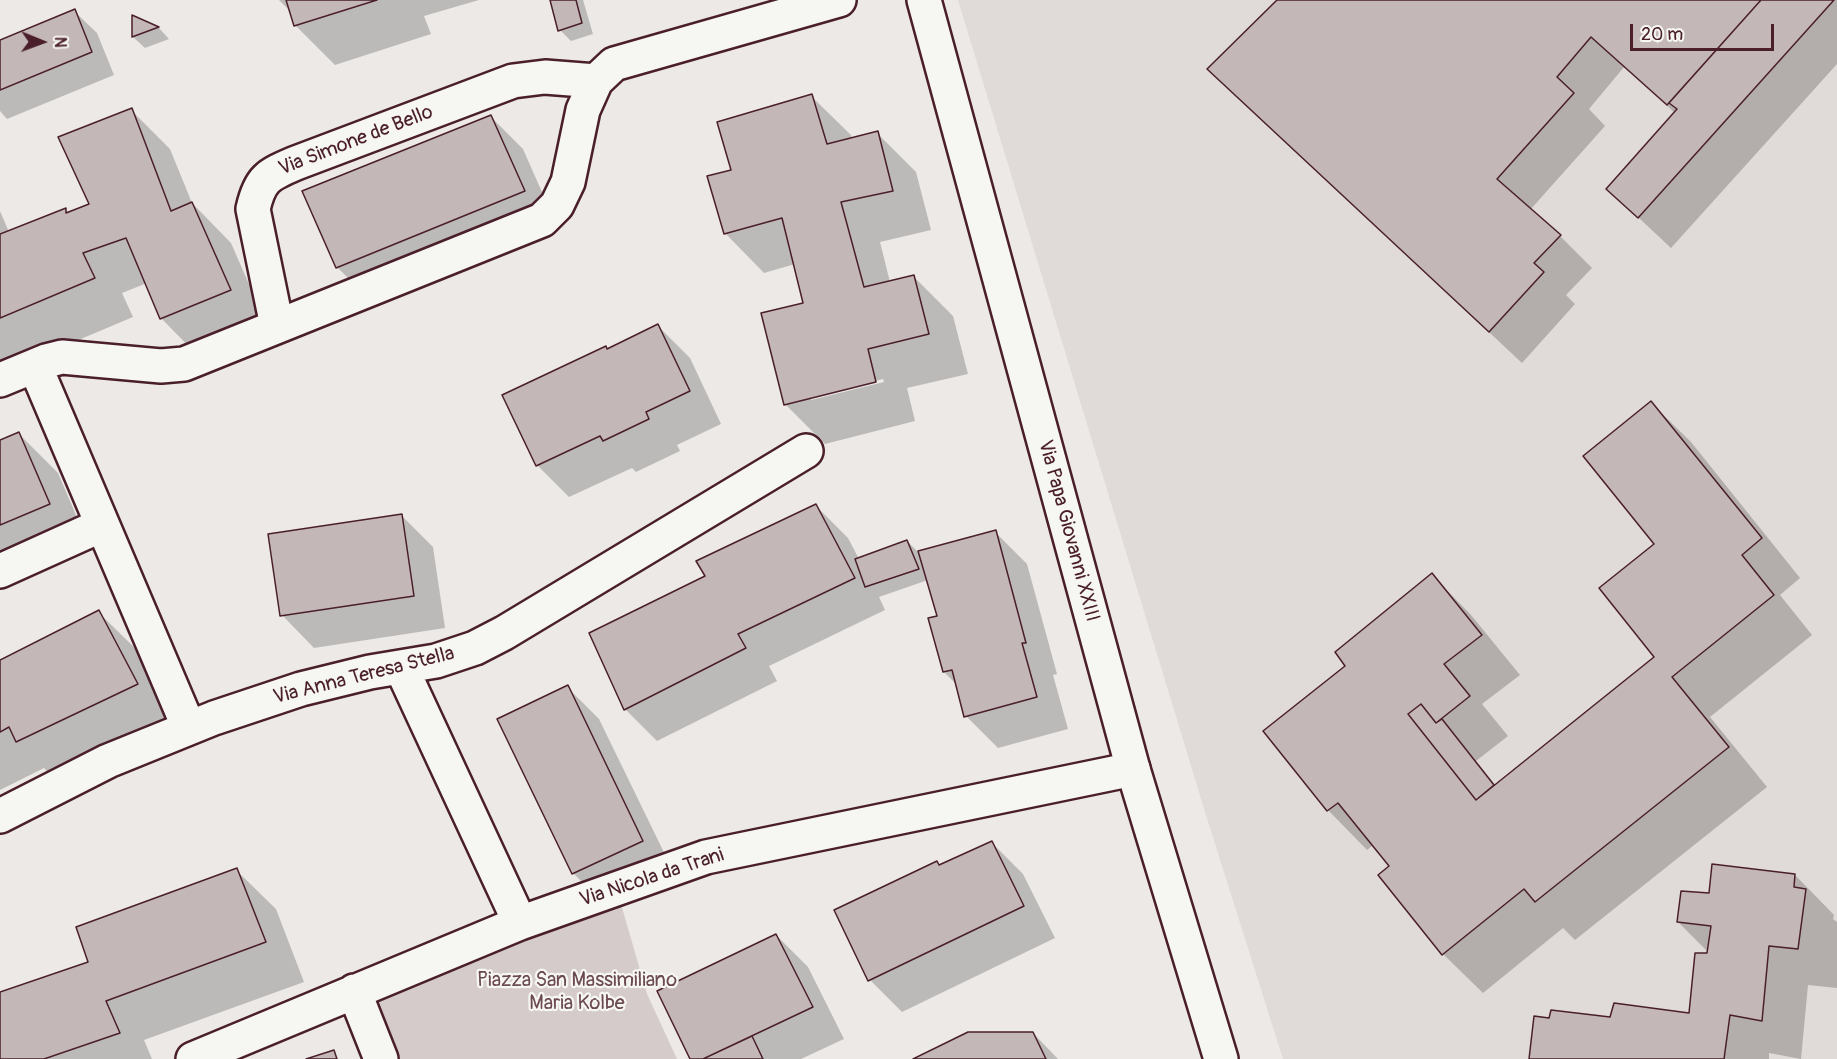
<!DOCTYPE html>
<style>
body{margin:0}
#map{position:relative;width:1837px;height:1059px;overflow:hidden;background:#ece9e6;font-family:Pangolin,sans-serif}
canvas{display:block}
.north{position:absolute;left:12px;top:12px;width:60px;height:60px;-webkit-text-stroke:4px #f6f6f2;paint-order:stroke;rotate:91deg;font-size:16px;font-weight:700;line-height:24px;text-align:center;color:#4a1f2b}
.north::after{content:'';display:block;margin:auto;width:21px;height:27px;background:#4a1f2b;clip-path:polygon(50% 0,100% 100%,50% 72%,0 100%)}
.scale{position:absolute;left:1630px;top:24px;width:144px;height:27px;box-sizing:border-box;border:3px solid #4a1f2b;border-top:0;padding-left:8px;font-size:18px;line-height:21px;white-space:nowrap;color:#4a1f2b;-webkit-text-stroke:4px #f6f6f2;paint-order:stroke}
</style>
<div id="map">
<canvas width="1837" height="1059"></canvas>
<div class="north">N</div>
<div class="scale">20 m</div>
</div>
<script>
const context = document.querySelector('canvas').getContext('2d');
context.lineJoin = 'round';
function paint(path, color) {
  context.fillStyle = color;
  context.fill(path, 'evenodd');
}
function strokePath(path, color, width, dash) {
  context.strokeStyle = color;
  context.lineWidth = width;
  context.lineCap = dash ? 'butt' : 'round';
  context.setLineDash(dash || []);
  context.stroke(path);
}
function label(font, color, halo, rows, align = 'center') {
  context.font = font + ' Pangolin,sans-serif';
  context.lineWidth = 4.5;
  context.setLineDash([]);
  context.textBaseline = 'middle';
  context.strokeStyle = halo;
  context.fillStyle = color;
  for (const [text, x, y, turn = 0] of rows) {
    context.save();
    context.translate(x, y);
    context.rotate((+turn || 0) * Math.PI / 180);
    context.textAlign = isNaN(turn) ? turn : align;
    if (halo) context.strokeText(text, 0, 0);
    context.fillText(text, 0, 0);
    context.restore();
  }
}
paint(new Path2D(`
 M958,0H1837V1059H1283L1206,815Z`), '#e0dad8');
paint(new Path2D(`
 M621,904L647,994L677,1059H399L376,998Z`), '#d4cbca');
paint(new Path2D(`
 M279,0H479L424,16L431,34L335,65L295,25L291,12Z
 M551,0H583L593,34L571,41L560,30Z
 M1279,0H1837V64L1671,248L1608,189L1675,113L1624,67L1589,109L1605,126L1530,210L1560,236L1592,268L1566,295L1575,304L1522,363L1241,100Z
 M74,11L97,33L114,75L7,119L0,111V41Z
 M133,17L159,28L169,39L145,48L133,37Z
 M811,96L851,135L852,139L877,133L916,172L931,230L880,242L890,282L914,277L953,316L968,374L907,388L915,421L825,444L785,404L805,304L795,264L764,273L725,233L733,171ZM883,379L884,382L811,400V397Z
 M131,110L170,149L192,203L231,243L269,330L200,358L161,318L147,283L122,293L133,317L0,373V211L9,232L65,209L69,213L91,205Z
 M491,117L523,149L556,224L369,299L337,267Z
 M658,326L690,358L721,424L677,445L680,451L636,472L632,468L569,497L537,465L608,350Z
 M1651,403L1691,442L1800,578L1780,595L1812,635L1710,717L1767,787L1575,940L1563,928L1483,993L1443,954L1380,875L1391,866L1373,845L1367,850L1328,810L1265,731L1347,666L1432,575L1471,615L1520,675L1482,704L1508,736L1476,761L1496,786L1656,657V544Z
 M19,434L58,473L88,543L0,580V442Z
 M816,506L848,538L859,559L907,541L918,552L995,532L1027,564L1057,674L1053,675L1068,729L998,748L966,716L957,685L944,672L939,617L928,580L879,597L885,610L769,666L777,681L657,741L625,709L707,577Z
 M401,515L433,547L445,628L314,648L282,615Z
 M98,612L138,651L176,724L56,780L44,768L0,790V661Z
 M567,687L599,719L674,873L606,906L574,874L499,720Z
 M991,842L1023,874L1055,938L902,1012L870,980L836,911Z
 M236,870L276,909L304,982L144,1040L152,1059H0V993L90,963Z
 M1795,875L1834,915L1833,919L1837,922V988L1808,985L1801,1059L1769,1053V1059H1531L1611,1019L1690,1015L1708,952L1678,922L1710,895Z
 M776,935L808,967L844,1039L801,1059H692Z
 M1033,1033L1058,1059H916Z`), '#0003');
const building = new Path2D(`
 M286,0H377L294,26Z
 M550,0H576L582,23L558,31Z
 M1277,0H1761L1667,105L1591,37L1557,77L1574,93L1497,179L1561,235L1534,263L1544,272L1489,332L1207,69Z
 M1761,0H1834L1638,218L1606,189L1677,109L1669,103Z
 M75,9L92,52L0,90V40Z
 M132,15L159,27L132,37Z
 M812,94L827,144L878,131L893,191L841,202L864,287L914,275L929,334L868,349L876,382L784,405L761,313L803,303L782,218L724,234L707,176L731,170L717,122Z
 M132,108L171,211L192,202L231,290L160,319L126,238L83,253L95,278L0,318V234L66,208V213L89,204L58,137Z
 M491,115L525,191L336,268L302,191Z
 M658,324L690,391L646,412L649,419L603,441L600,436L536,466L502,395L606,346L607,349Z
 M1651,401L1762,538L1742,555L1774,595L1672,677L1729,747L1535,902L1524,889L1442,955L1378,875L1389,866L1338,803L1327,811L1263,731L1345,666L1335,652L1432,573L1482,635L1444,664L1470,696L1436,723L1421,704L1408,714L1476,800L1654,657L1599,588L1654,544L1583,456Z
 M19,432L50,504L0,525V440Z
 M816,504L855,578L738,634L746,648L624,710L589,633L705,576L696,561Z
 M402,514L414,596L280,616L268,534Z
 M996,530L1026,643H1022L1037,697L964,717L952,670L943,672L928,618L937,616L918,551Z
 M907,540L919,569L865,587L855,559Z
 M99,610L138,684L16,742L9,727L0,732V660Z
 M568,685L643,841L572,874L497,719Z
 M1421,704L1436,723L1442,719L1494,785L1476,800L1408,714Z
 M992,841L1024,906L868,981L834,910L937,861L939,865Z
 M1712,864L1795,874L1794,887L1806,889L1798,949L1769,946L1762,1021L1730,1015L1724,1059H1529L1534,1016L1549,1018L1551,1010L1610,1017L1614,1003L1689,1013L1695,953H1707L1711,926L1677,922L1681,891L1709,893Z
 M237,868L266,942L106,1001L120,1033L44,1059H0V992L88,962L76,927Z
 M776,934L813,1007L703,1059H690L657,991Z
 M968,1032H1033L1046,1059H913Z
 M752,1036L763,1059H703Z
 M334,1050L337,1059H306Z`);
paint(building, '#c4b7b7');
strokePath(building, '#4a1f2b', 1.5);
const minor = new Path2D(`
 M277,326L253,209C260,178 268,175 296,163L513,81L545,77L596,81
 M35,366L189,728
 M0,380L46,361L62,357L161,366L184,364L542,220L557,205L568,182L583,110L596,81L614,64L839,0
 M0,571L102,525
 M401,667L520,923
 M0,816L108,761L214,718L301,689L370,672L436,661L475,648L504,633L806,451
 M354,991L381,1059
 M193,1059L520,923L706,857L1133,769`);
const secondary = new Path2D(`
 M924,0L1133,769L1221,1059`);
strokePath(minor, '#4a1f2b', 38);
strokePath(secondary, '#4a1f2b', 38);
strokePath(minor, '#f6f6f2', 33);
strokePath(secondary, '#f6f6f2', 33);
label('20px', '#4a1f2b', '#f6f6f2', [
 ["Via Simone de Bello",356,141,-21],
 ["Via Papa Giovanni XXIII",1068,531,75],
 ["Via Anna Teresa Stella",364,676,-14],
 ["Via Nicola da Trani",652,878,-18]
]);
label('20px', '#6c4a53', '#f6f6f2', [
 ["Piazza San Massimiliano",577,981],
 ["Maria Kolbe",577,1004]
]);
</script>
